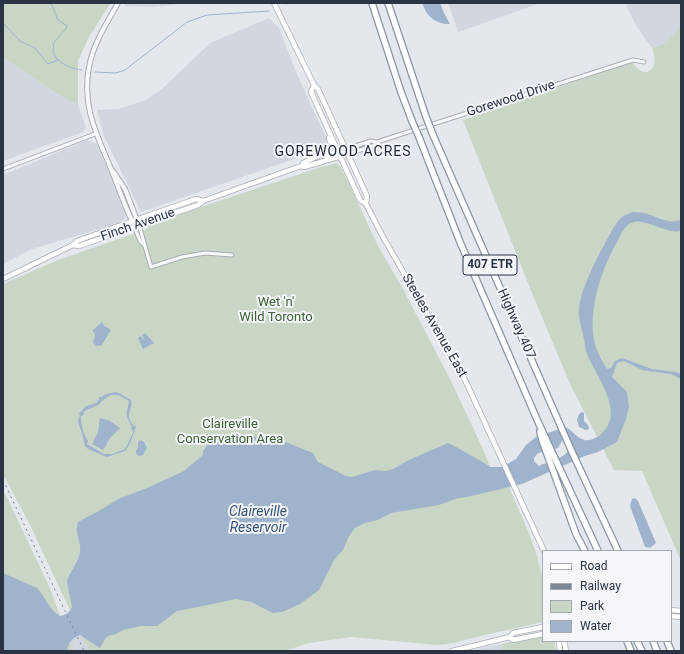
<!DOCTYPE html>
<style>
body{margin:0}
#map{position:relative;width:684px;height:654px;overflow:hidden;background:#e4e7ec;font-family:Roboto,sans-serif}
canvas{display:block}
.frame{position:absolute;inset:0;border:4px solid #2b3445;pointer-events:none}
.legend{position:absolute;left:542px;top:550px;width:130px;height:92px;box-sizing:border-box;background:#f4f6f9;border:1px solid #a4a8b1;margin:0;padding:5px 7px;list-style:none;font-size:12px;color:#2b3445}
.legend li{display:flex;align-items:center;gap:8px;height:20px}
.legend b{width:20px;border:1px solid #a4a8b1}
</style>
<div id="map">
<canvas width="684" height="654"></canvas>
<div class="frame"></div>
<ul class="legend">
<li><b style="height:5px;background:#fff"></b>Road</li>
<li><b style="height:5px;background:#7d8696"></b>Railway</li>
<li><b style="height:11px;background:#c9d6c5"></b>Park</li>
<li><b style="height:11px;background:#9fb4cc"></b>Water</li>
</ul>
</div>
<script>
const context = document.querySelector('canvas').getContext('2d');
context.lineJoin = 'round';
function paint(path, color) {
  context.fillStyle = color;
  context.fill(path, 'evenodd');
}
function strokePath(path, color, width, dash) {
  context.strokeStyle = color;
  context.lineWidth = width;
  context.lineCap = dash ? 'butt' : 'round';
  context.setLineDash(dash || []);
  context.stroke(path);
}
function label(font, color, halo, rows, align = 'center') {
  context.font = font + ' Roboto,sans-serif';
  context.lineWidth = 4;
  context.setLineDash([]);
  context.textBaseline = 'middle';
  context.strokeStyle = halo;
  context.fillStyle = color;
  for (const [text, x, y, turn = 0] of rows) {
    context.save();
    context.translate(x, y);
    context.rotate((+turn || 0) * Math.PI / 180);
    context.textAlign = isNaN(turn) ? turn : align;
    if (halo) context.strokeText(text, 0, 0);
    context.fillText(text, 0, 0);
    context.restore();
  }
}
paint(new Path2D(`
 M126,3H190L153,7L125,6Z
 M448,3H541L458,32Z
 M625,3H681V27L665,43L652,48L637,27Z
 M269,18L279,28L296,72L327,140L326,148L141,212L103,134L97,110L118,109L144,101L162,89L210,43Z
 M3,57L57,94L78,105L86,127L83,132L3,161Z
 M87,140L97,144L125,210L126,216L124,220L120,223L32,249L3,264V175Z
 M80,635L82,636L89,651H73L69,644L73,638Z
 M502,644L501,651H469L475,650Z`), '#d2d6de');
paint(new Path2D(`
 M3,3L110,4L89,37L78,61V105L57,94L3,57Z
 M681,27V561L642,471L614,470L570,384L532,293L463,120L632,62C636,68 641,73 648,72C658,66 655,57 652,48L665,43Z
 M336,163L341,167L378,246L403,289L451,381L482,447L499,489L509,487C522,518 538,549 543,582C544,595 543,609 543,622L485,635L449,644L437,645L351,637L309,643L285,651H89L31,527L3,474V284L58,260L145,230L150,224L324,166H328Z
 M3,489L49,586L73,651H3Z
 M540,636L541,637H543V641H554L556,651H501L502,644Z`), '#c9d6c5');
paint(new Path2D(`
 M422,3H440L444,13L450,24C435,24 427,17 422,3Z
 M632,212C636,212 640,212 644,213C659,217 665,224 681,220V231C666,234 646,219 634,222C625,224 621,234 617,242C602,269 591,301 593,332C594,347 599,356 607,369L611,368L615,361L622,358L652,369L676,372L681,374V379L671,374L642,370L624,361L617,363L612,377L627,392L629,407L626,419L617,442L598,452L585,456L522,484L467,497L458,498L439,505L391,513L378,520L365,523L355,528L349,536L343,550L338,555L333,562L319,590L300,604L282,612L273,613L251,602L236,599L203,606L177,611L157,626H141L123,630L116,634L108,636L105,639L100,648L80,635C72,638 68,643 67,651H3V573L37,588C46,597 49,610 60,616C66,615 70,612 72,607L67,582L68,578C72,569 82,557 80,546C79,537 75,532 78,522L104,508L118,499L147,488L184,471L203,455V451L208,444L221,439L240,436L273,437L313,453L318,462L346,476L352,477L375,470L385,471L393,469L409,460L448,443L458,448L491,467H502L516,459L526,445L536,437L565,427C572,429 575,437 582,439C587,442 594,439 599,436C628,414 596,377 587,354C585,349 585,344 584,339C582,329 578,319 579,309C580,293 594,263 602,249C607,240 615,222 623,216C625,215 629,214 632,212ZM567,438C568,441 570,446 569,448C568,458 546,462 539,466L534,461V458L538,453L558,448L562,441Z
 M102,322L104,326L110,329V331L102,345L96,346L93,342L95,336L93,330Z
 M145,333L154,343L143,349L138,338L141,336L145,341V340L142,335Z
 M115,392L119,393L131,400C134,409 122,417 136,427C133,434 131,444 125,451L107,457L88,449L85,446L82,433L78,422L80,415L79,413C81,412 83,409 85,407C92,403 99,405 99,397H102L104,395ZM111,395H118L129,401C127,414 124,413 132,426L131,429L133,430V433L125,449L112,454H104L87,444L88,441C84,436 80,422 81,416L84,415L83,413C89,407 92,409 98,405C103,401 103,399 111,395Z
 M582,412L584,413V421L588,425L589,429L586,430L579,427L577,420L579,414Z
 M100,418L110,421L120,428L110,438L103,450L92,444L98,432Z
 M140,440L144,442L147,448L143,455L139,456L136,454V451L138,447V442Z
 M635,498L638,501L656,543L650,548L645,547L630,506L632,499Z`), '#9fb4cc');
strokePath(new Path2D(`
 M51,3L58,20L67,26L66,29L54,42C54,45 53,49 53,52C56,63 72,69 82,70
 M286,4L288,3
 M3,23L20,41L35,48L48,64L58,60
 M95,72L116,73L125,70L187,22L207,15L269,11`), '#9fb4cc', 1);
const minor = new Path2D(`
 M346,149L371,141L377,142
 M348,154L373,146L377,142L633,60L644,62
 M3,169L95,134
 M132,221L140,241L144,245
 M139,225L151,267L182,257L205,253L232,255`);
const tertiary = new Path2D(`
 M118,3C107,23 93,44 89,67C82,104 95,131 109,164C117,183 123,202 132,221
 M113,171L125,189L139,225`);
const secondary = new Path2D(`
 M274,3L314,85L318,89L367,196L366,204
 M314,85L311,92L360,200L366,204L382,235L466,382L544,551
 M325,156L346,149
 M303,163L327,152L331,144L329,138
 M73,245L79,246L198,205L203,201L301,166L304,167L348,154
 M3,279L73,245L77,241L127,223L196,199L203,201
 M671,610L681,611
 M671,616L681,617
 M510,637L513,640L543,634
 M559,641L560,651
 M564,641L566,651
 M452,651L510,637L513,633L543,627`);
const motorway = new Path2D(`
 M372,3L401,92L412,121
 M388,3L425,114
 M433,135L572,452L618,551
 M419,137L460,242L539,424L598,551
 M540,432L542,440L576,534L585,551
 M627,641L631,651
 M637,641L642,651
 M653,641L657,651
 M667,641L671,651`);
strokePath(minor, '#a9aeb7', 5);
strokePath(tertiary, '#a9aeb7', 6);
strokePath(secondary, '#a9aeb7', 6);
strokePath(motorway, '#8b94a3', 8);
strokePath(minor, '#f7f8fa', 3);
strokePath(tertiary, '#f7f8fa', 4);
strokePath(secondary, '#fff', 4.5);
strokePath(motorway, '#fff', 5.5);
strokePath(new Path2D(`
 M3,480L84,651`), '#7d8696', 1, [2, 4]);
const motorwayBridge = new Path2D(`
 M425,114L433,135
 M412,121L419,137`);
strokePath(motorwayBridge, '#8b94a3', 8, []);
strokePath(motorwayBridge, '#fff', 5.5);
for (const [x, y, w] of [
 [490,265,54]
]) {
  const box = new Path2D();
  box.roundRect(x - w / 2, y - 10, w, 20, 3);
  context.fillStyle = '#f4f6f9';
  context.fill(box);
  strokePath(box, '#2b3445', 1);
}
label('bold 12px', '#2b3445', null, [
 ["407 ETR",490,265]
]);
label('13px', '#2b3445', '#f4f6f9', [
 ["Gorewood Drive",511,99,-18],
 ["Finch Avenue",138,225,-19],
 ["Highway 407",516,324,66],
 ["Steeles Avenue East",434,326,60]
]);
label('13px', '#3f6138', '#f4f6f9', [
 ["Wet 'n'",276,303],
 ["Wild Toronto",276,318],
 ["Claireville",230,425],
 ["Conservation Area",230,440]
]);
context.letterSpacing = '1px';
label('14px', '#1d2536', '#f4f6f9', [
 ["GOREWOOD ACRES",343,152]
]);
context.letterSpacing = '0px';
label('italic 14px', '#34527a', '#f4f6f9', [
 ["Claireville",258,512],
 ["Reservoir",258,528]
]);
</script>
